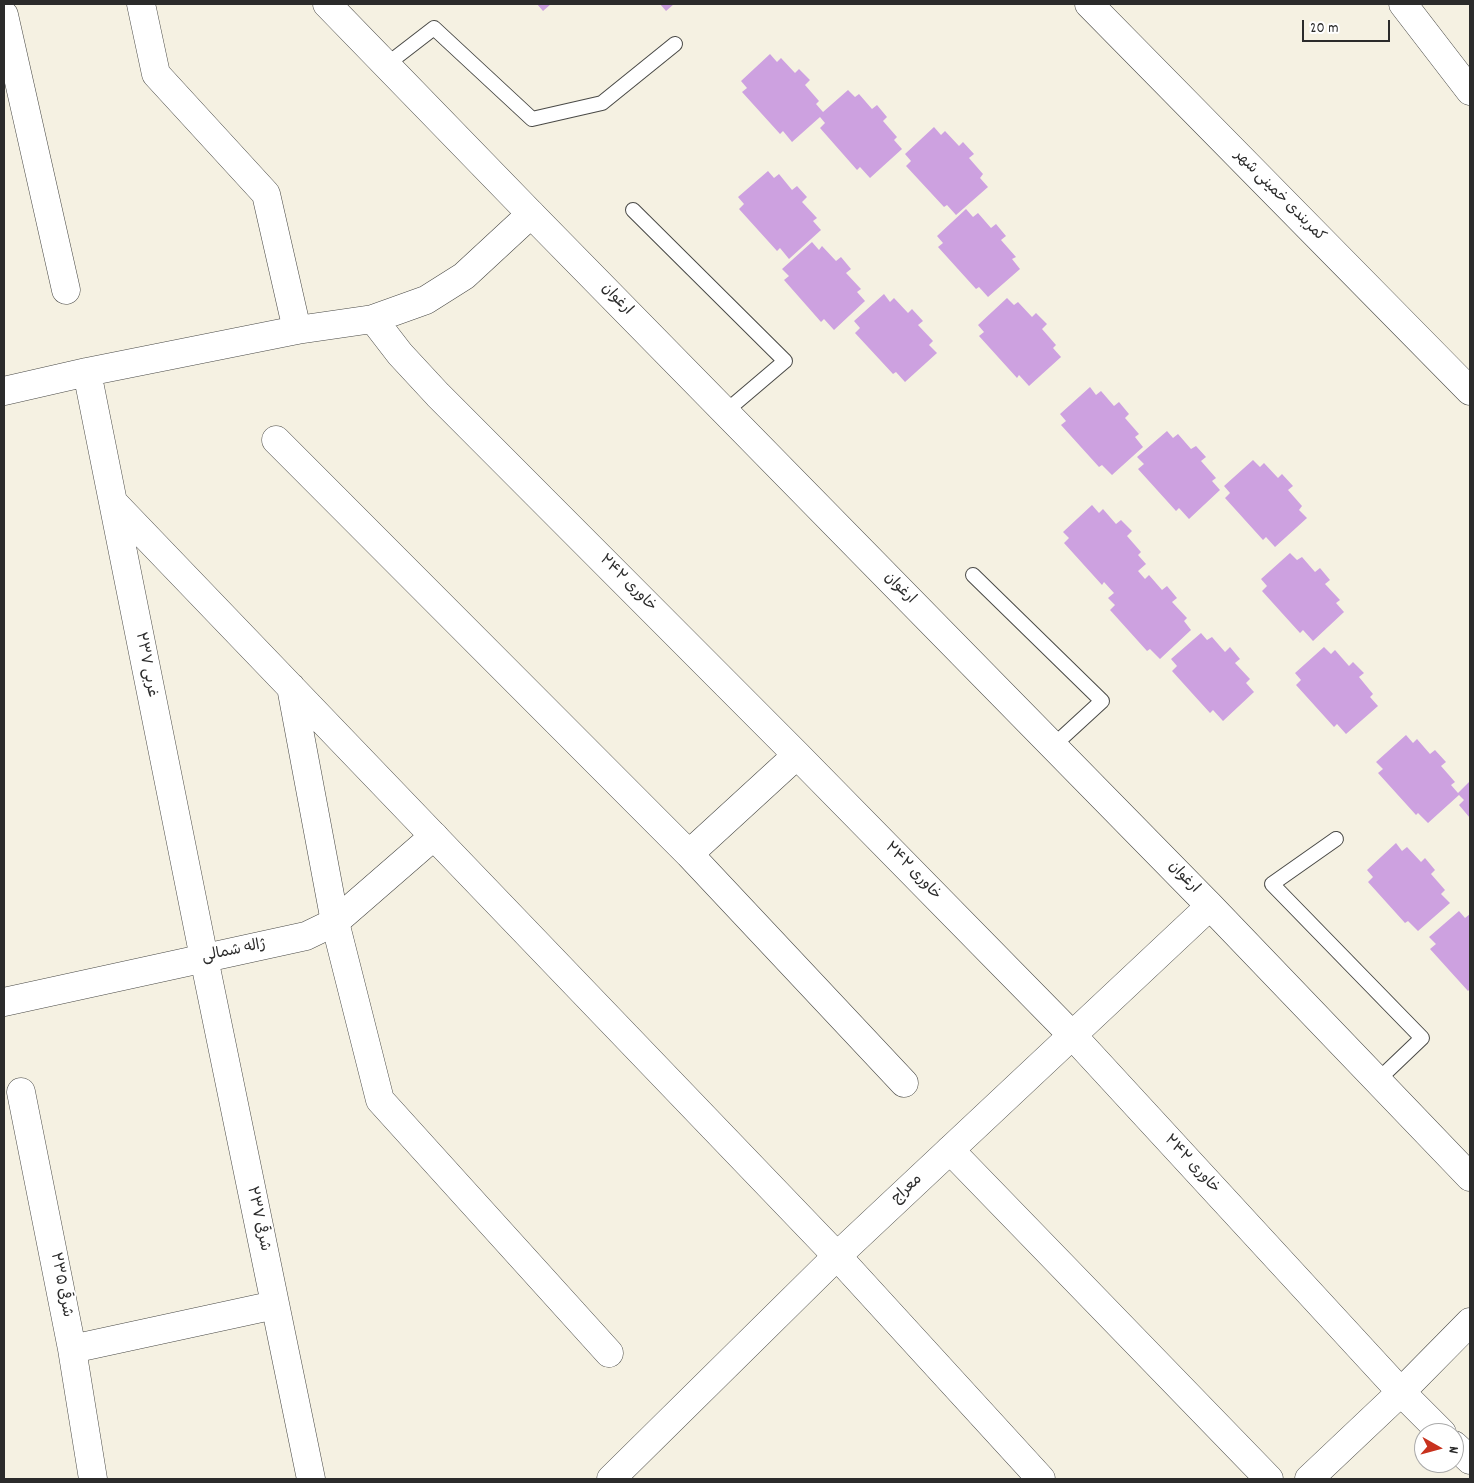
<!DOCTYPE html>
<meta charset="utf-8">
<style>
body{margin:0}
#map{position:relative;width:1474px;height:1483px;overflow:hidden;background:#f5f1e2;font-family:Dekko,sans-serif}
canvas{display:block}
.frame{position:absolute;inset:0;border:5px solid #2b2b2b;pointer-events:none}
.north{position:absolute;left:1414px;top:1423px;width:50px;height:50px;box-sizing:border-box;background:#fff;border:1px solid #aaa;border-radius:50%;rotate:97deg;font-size:14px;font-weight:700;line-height:20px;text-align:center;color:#2b2b2b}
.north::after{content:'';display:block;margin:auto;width:18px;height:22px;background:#c8321e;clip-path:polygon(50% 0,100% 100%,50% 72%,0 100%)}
.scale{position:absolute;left:1302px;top:20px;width:88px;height:22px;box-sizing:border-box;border:2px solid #2b2b2b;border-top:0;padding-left:6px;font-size:15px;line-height:18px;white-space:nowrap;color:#2b2b2b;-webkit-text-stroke:4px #fff;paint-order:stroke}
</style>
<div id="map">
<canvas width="1474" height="1483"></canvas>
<div class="frame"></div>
<div class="north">N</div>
<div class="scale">20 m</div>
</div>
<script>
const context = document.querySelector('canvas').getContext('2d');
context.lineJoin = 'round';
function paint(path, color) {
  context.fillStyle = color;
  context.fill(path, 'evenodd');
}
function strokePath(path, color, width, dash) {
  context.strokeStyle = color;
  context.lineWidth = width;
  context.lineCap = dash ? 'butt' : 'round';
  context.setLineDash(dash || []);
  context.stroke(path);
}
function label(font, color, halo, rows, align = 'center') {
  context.font = font + ' Dekko,"Playpen Sans Arabic",sans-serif';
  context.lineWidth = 4;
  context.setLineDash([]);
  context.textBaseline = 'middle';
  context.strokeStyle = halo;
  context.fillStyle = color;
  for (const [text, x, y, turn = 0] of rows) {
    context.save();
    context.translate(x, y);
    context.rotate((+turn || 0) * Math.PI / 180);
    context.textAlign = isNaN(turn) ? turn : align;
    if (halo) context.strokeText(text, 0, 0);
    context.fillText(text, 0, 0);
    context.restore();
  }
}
paint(new Path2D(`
 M537,4H551L543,11Z
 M660,4H674L666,11Z
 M770,54L777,62L781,58L795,73L799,69L810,80L805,85L819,101L816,104L823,112L848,90L855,97L859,94L872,109L877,105L887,117L883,121L897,137L894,140L902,149L870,178L860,167L857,170L820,128L825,123L820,117L792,142L783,131L780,134L742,92L747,88L741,81Z
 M934,127L941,135L945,131L959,146L963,142L974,154L969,158L983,174L980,178L988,187L956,215L947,205L944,207L906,166L911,161L905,154Z
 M768,171L774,178L779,174L792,190L797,186L807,197L802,202L817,218L813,221L821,230L789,259L780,248L777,251L739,209L744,204L738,197Z
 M966,209L973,217L978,213L991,228L996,224L1006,236L1001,240L1016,257L1012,259L1020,269L988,297L979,287L976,289L938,247L943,243L937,236Z
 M812,242L819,250L822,246L836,261L841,257L851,269L846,273L861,289L857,292L865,301L834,330L824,319L821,322L784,280L789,276L782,269Z
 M884,294L890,302L894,298L908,313L912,309L923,321L918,325L933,341L929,345L937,353L905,382L896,372L893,374L855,333L860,328L854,321Z
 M1007,298L1014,305L1018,302L1032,317L1036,313L1047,324L1042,329L1056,345L1053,348L1061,357L1029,386L1019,375L1017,378L979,336L984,332L978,325Z
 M1090,387L1096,395L1101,391L1114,406L1119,402L1129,414L1125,418L1139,434L1135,437L1143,447L1112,475L1102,465L1099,467L1061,425L1066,421L1060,414Z
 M1167,431L1173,438L1178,434L1191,449L1196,446L1206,457L1201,461L1216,478L1212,481L1220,490L1189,519L1179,508L1176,511L1138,469L1144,464L1137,457Z
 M1253,460L1260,467L1264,463L1278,478L1282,474L1293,486L1288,490L1302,506L1299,510L1307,518L1275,547L1266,537L1263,540L1225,498L1230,493L1224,486Z
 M1092,505L1099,513L1103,509L1116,524L1121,520L1132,531L1127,536L1141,552L1138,555L1146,564L1138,571L1145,579L1149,575L1162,590L1167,586L1177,598L1172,602L1187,618L1184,621L1191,630L1160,659L1150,649L1147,651L1110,610L1115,605L1108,598L1114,593L1104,582L1102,585L1064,543L1069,538L1063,532Z
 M1290,553L1297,560L1302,557L1315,572L1320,568L1330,580L1325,584L1340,600L1336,603L1344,612L1313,641L1303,630L1300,633L1262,591L1267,586L1261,579Z
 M1201,633L1207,640L1212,637L1225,652L1230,647L1240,659L1235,663L1250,679L1246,683L1254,692L1223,721L1213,710L1210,713L1172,671L1177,666L1171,659Z
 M1324,647L1331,654L1335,650L1349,666L1353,662L1364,673L1359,677L1373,694L1370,697L1378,706L1346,734L1337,724L1334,727L1296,685L1301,680L1295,673Z
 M1406,735L1413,743L1417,739L1430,754L1435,750L1446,762L1441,766L1455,782L1451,785L1458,793L1470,781V818L1459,805L1464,800L1459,795L1428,823L1418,813L1416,815L1378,773L1383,769L1376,762Z
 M1396,843L1402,851L1407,847L1421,862L1425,858L1435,870L1431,874L1445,890L1441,894L1450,903L1418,931L1408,921L1405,923L1368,882L1373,877L1367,870Z
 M1459,911L1465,918L1470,914V989L1468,991L1430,949L1436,944L1429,937Z`), '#cda1e0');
const lane = new Path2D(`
 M386,65L434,28L532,119L602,103L675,44
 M633,210L785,361L725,412
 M973,575L1102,701L1053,746
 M1336,839L1272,884L1422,1038L1378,1080`);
const street = new Path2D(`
 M141,4L156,74L266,194L297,330
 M4,15L66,290
 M373,319L400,354L438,395L797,755L1073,1036L1401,1392L1442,1433
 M87,372L204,958L311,1479
 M4,391L87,372L297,330L373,319L426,300L464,276L531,214
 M276,440L689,854L904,1083
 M113,502L837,1256L1041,1479
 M291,687L335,922L380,1100L609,1353
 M689,854L797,755
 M21,1092L72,1349L93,1479
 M950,1150L1269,1479
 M72,1349L275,1305
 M1454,1445L1470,1460
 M1309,1479L1401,1392L1470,1322`);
const secondary = new Path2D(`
 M327,4L531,214L1210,906L1470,1177
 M4,1002L306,936L335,922L434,836
 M611,1479L837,1256L1210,906`);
const highway = new Path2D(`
 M1089,4L1470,391
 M1403,4L1470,91`);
strokePath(lane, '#494946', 16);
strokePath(street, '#494946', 29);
strokePath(secondary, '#494946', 29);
strokePath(highway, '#494946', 29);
strokePath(lane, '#fff', 14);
strokePath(street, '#fff', 28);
strokePath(secondary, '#fff', 28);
strokePath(highway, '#fff', 28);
label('15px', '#2b2b2b', '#fff', [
 ["کمربندی خمینی شهر",1279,197,45],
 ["ارغوان",616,300,46],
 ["۲۴۲ خاوری",627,584,45],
 ["ارغوان",899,589,45],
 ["۲۳۷ غربی",145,665,79],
 ["۲۴۲ خاوری",912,872,46],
 ["ارغوان",1183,878,46],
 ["ژاله شمالی",234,952,-12],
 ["۲۴۲ خاوری",1191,1165,47],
 ["معراج",908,1190,-43],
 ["۲۳۷ شرقی",257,1219,78],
 ["۲۳۵ شرقی",60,1285,79]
]);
</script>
